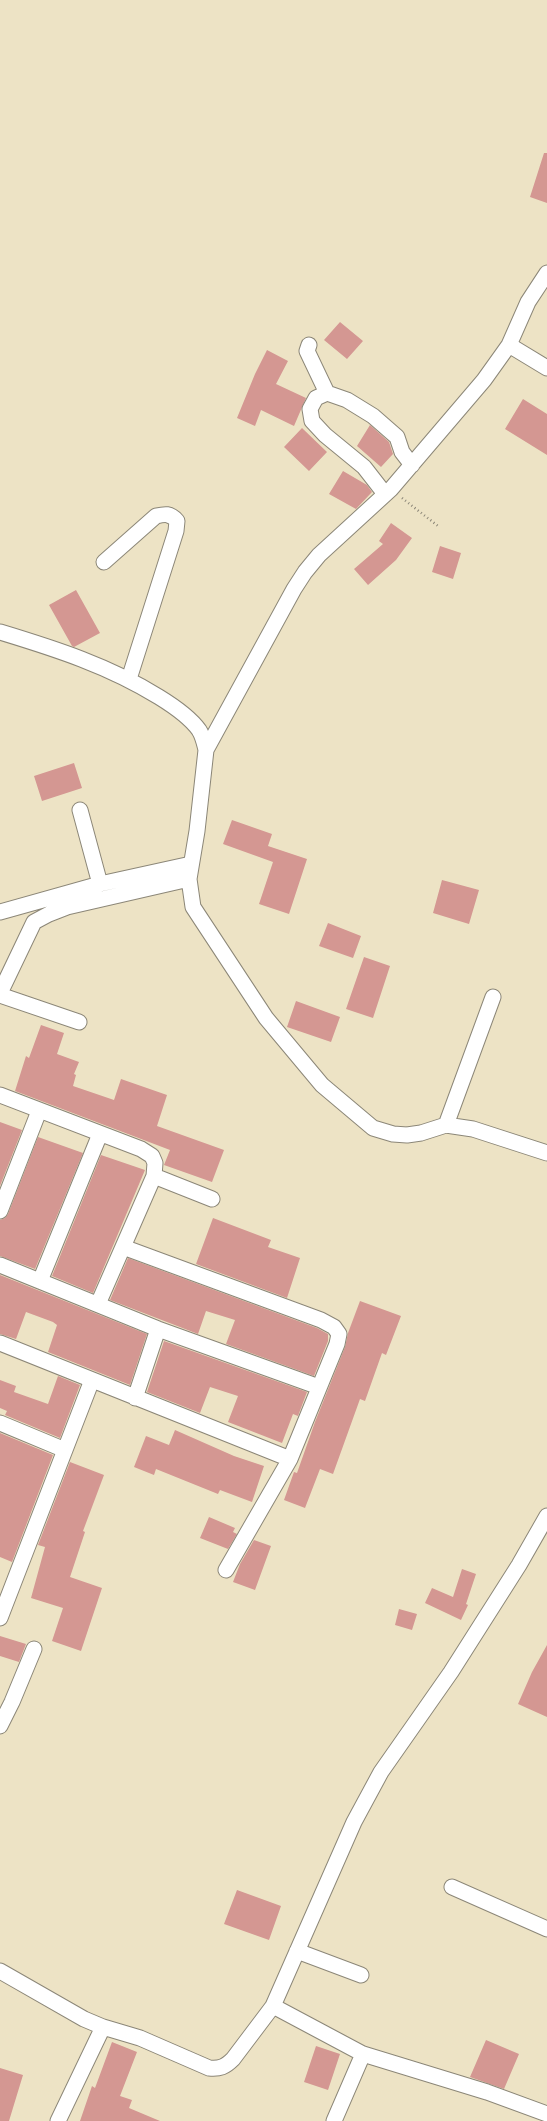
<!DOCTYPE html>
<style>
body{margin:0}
canvas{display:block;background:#ede3c5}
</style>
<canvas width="547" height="2121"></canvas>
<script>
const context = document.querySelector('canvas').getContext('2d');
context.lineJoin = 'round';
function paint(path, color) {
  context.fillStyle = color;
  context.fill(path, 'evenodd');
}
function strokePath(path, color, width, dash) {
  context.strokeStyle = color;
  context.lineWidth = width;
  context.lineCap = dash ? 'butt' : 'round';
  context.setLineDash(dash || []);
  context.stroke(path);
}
paint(new Path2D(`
 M544,153H547V203L530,197Z
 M340,322L363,341L347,359L324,340Z
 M267,350L288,361L276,384L306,398L294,426L261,410L255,426L237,418L255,374Z
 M523,399L547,414V455L505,429Z
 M370,425L389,442L393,454L381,467L357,446Z
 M302,428L327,452L309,471L284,447Z
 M343,471L367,485L372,492L356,509L329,494Z
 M391,523L412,538L396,560L368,585L354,569L383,544L379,541Z
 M440,546L461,553L453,579L432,572Z
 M76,590L100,633L74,647L72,646L49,605Z
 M74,763L82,788L42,801L34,776Z
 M232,820L272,834L268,846L307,859L289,914L259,904L273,862L223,844Z
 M442,880L479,890L469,924L433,913Z
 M328,923L361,936L353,958L319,946Z
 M364,957L390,966L373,1018L346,1009Z
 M296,1001L340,1017L331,1042L287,1027Z
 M41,1025L64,1033L57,1054L79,1062L74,1074L76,1075L73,1086L114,1100L121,1079L167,1095L157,1126L224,1150L212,1182L164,1165L170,1150L15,1091L26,1056L29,1058Z
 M0,1122L22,1130L0,1186Z
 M38,1137L83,1153L35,1269L0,1256V1220L5,1218L8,1214Z
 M101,1155L145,1170L93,1293L52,1276Z
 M213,1218L271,1240L268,1247L300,1258L287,1298L196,1264Z
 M128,1258L317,1328L328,1334V1341L314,1376L226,1344L235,1320L206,1311L198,1334L110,1300Z
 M0,1275L147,1334L130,1385L48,1352L57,1325L53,1322L26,1312L16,1339L0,1334Z
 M360,1301L401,1316L386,1355L382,1353L365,1401L360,1399L333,1474L320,1469L305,1508L284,1500L294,1472L297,1473L315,1422L345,1347L348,1333Z
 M164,1341L307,1392L298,1416L293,1414L282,1443L228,1422L238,1396L210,1387L200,1413L147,1392Z
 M58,1376L80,1385L60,1438L5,1415L7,1411L0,1408V1380L16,1386L14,1392L48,1404Z
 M175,1430L234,1456L264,1466L252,1502L220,1490L218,1494L156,1469L154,1475L134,1467L146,1436L169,1445Z
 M0,1433L53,1455L12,1562L0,1557Z
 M70,1462L104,1475L83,1531L85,1532L70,1577L102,1588L81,1651L52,1641L63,1608L31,1598L45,1547L38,1545Z
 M209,1517L235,1528L233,1532L237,1534L228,1549L200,1538Z
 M254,1540L271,1546L255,1590L233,1582L240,1564Z
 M462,1569L476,1574L466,1604L468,1605L461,1620L425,1603L432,1588L453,1597Z
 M399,1609L417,1614L412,1630L395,1625Z
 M0,1636L26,1644L19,1662L0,1656Z
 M547,1645V1717L518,1704L532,1672Z
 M237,1890L281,1906L269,1940L224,1924Z
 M486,2040L519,2054L504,2089L470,2077Z
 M112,2042L137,2052L120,2096L132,2100L129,2108L160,2121H80L92,2086L95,2088Z
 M316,2046L340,2054L328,2090L304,2082Z
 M0,2068L23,2075L9,2121H0Z`), '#d49792');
const minor = new Path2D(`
 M309,345L307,351L327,393L316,398L310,409L312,421L325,435L364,467L385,494
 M509,345L528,302L547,273
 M327,393L347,400L373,416L397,437L402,452L412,465
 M104,562L156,516C165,514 170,513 177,521L176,531L129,679
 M0,632C56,649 109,666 159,697C172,705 189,716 199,730C203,736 204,742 206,750L197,831L189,879L193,907L266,1018L322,1085L373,1128L393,1134L407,1135L421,1133L446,1125L473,1129L547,1153
 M206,750L294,589L305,572L319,555L391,489L484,380L509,345L547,368
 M80,810L100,884
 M0,912L100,884L191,864
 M0,993L34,922L49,914L67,907L189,879
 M0,995L79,1022
 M0,1095L141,1149L152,1156L155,1163L154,1176L98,1304
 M446,1125L493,997
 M154,1176L212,1199
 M0,1211L39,1111
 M123,1247L321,1320L334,1327L339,1334L337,1344L290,1459L226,1570
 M0,1265L158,1329L319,1387
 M40,1281L100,1134
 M0,1343L290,1459
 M135,1398L158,1329
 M0,1423L65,1450
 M0,1618L92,1380
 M0,1726L12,1702L34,1649
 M452,1887L547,1929
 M297,1951L361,1975
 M0,1971L84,2019L103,2027L140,2038L209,2068C220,2069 225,2067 233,2059L273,2006L363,2054L487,2092L547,2114
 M273,2006L354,1822L381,1772L451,1672L519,1565L547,1516
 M58,2121L103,2027
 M334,2121L363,2054`);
strokePath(minor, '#8c8778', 17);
strokePath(new Path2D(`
 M402,498L438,526`), '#8c8778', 2.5, [1, 3]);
strokePath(minor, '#fff', 15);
</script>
